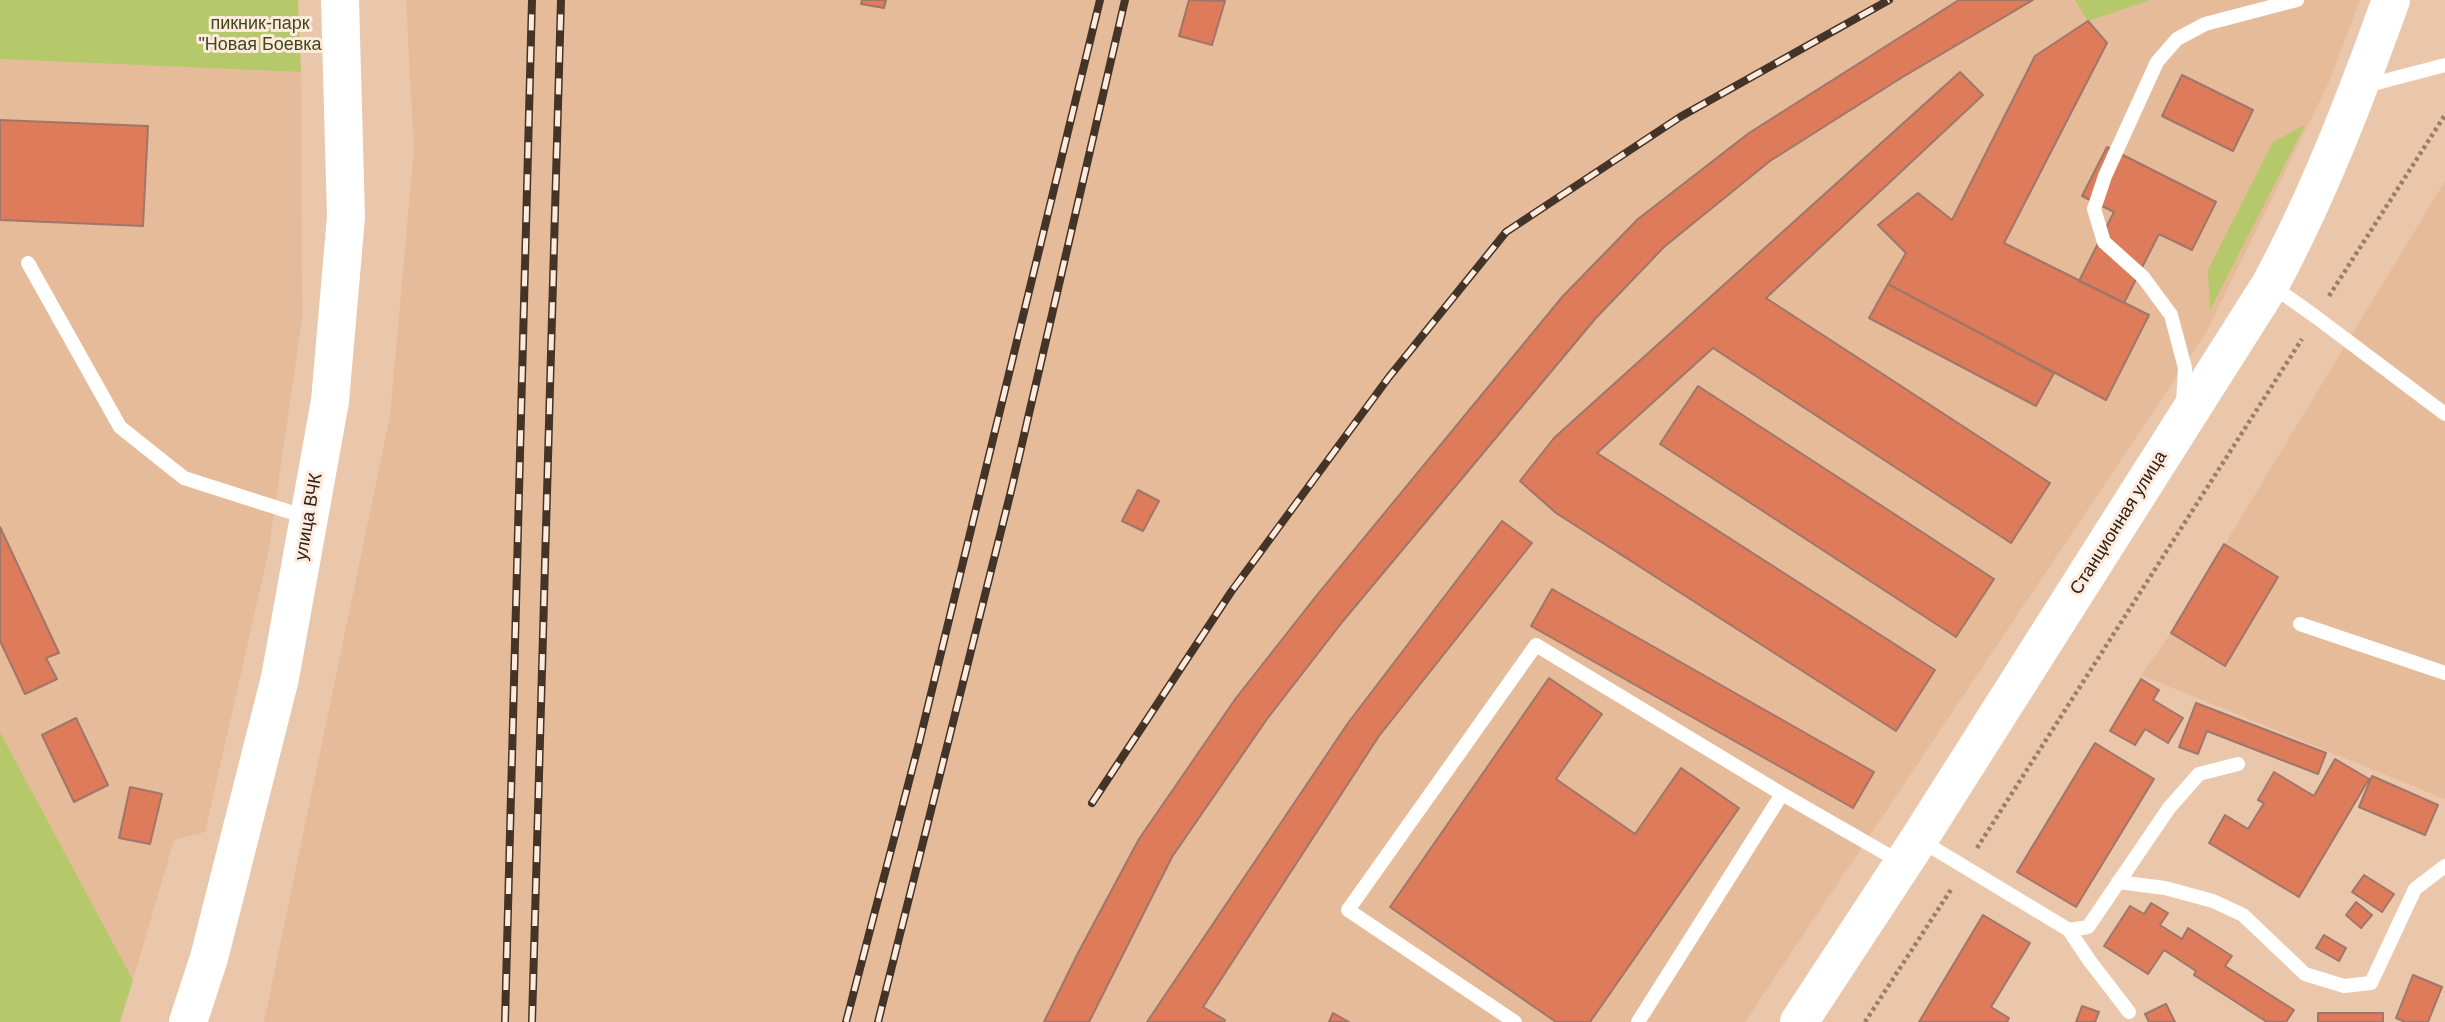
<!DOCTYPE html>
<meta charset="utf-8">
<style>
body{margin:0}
canvas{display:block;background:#eac6aa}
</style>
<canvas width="2445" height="1022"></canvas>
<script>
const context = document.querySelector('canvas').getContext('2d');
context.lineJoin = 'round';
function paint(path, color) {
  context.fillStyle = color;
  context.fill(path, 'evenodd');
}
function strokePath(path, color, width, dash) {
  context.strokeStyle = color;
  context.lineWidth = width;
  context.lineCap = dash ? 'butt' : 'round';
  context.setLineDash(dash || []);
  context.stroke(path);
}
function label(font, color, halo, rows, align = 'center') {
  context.font = font + ' Arial,sans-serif';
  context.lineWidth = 6;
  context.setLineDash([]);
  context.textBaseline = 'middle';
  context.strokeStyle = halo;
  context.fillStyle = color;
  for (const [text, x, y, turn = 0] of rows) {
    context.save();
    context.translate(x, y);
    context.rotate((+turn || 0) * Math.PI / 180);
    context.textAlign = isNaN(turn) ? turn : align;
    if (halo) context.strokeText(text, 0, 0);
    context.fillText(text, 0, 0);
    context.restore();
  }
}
paint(new Path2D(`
 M406,0H2360L2329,82L2207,331L1745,1022H264L390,416L414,149Z
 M0,59L301,72L302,319L268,554L205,832L174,840L133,980L0,732Z
 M2445,181V799L2141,675L2171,633Z`), '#e5bb9a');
paint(new Path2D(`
 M0,0H298L301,72L0,59Z
 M2075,0H2150L2088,21Z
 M2305,125L2210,310L2208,270L2273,142Z
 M0,732L133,980L120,1022H0Z`), '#b5c86a');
const building = new Path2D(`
 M862,0H886L884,8L861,4Z
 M1189,0L1225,1L1212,45L1179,36Z
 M1959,0H2033L1901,78L1770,161L1664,247L1595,319L1343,621L1267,719L1172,857L1089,1022H1044L1078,953L1139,839L1236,698L1317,595L1563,296L1638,219L1749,133Z
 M2088,21L2107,43L2004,243L2149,315L2106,400L1888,284L1906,253L1878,225L1918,193L1952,220L2035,56Z
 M1960,72L1983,95L1766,298L2050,483L2011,543L1713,348L1597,453L1935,670L1896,731L1556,513L1520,481L1554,438Z
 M2182,75L2253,110L2233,151L2162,116Z
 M0,120L148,126L143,226L0,220Z
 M2107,147L2216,202L2192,250L2159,234L2124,303L2079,281L2114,212L2082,196Z
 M1888,284L2054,373L2036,406L1869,318Z
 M1698,386L1994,579L1956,637L1660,444Z
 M1138,490L1159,501L1143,531L1122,521Z
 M1502,521L1532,543L1379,736L1203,1007L1225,1020L1224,1022H1147L1348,723Z
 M0,527L59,653L46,658L57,679L25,694L0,641Z
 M2224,544L2278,577L2225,666L2171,633Z
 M1552,589L1874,772L1853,808L1531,626Z
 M1549,678L1602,714L1556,779L1635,834L1681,768L1739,808L1590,1022H1556L1390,907Z
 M2141,679L2159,690L2153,700L2183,718L2168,743L2145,729L2135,745L2110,731Z
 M2196,703L2326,753L2318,774L2207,731L2198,754L2179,747Z
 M76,718L108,785L74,802L42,735Z
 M2095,743L2154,779L2076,907L2017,872Z
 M2335,759L2369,779L2299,897L2209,843L2225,815L2248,829L2264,803L2258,800L2274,772L2314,796Z
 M2372,776L2438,805L2425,835L2359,807Z
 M130,787L162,794L150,844L119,838Z
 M2364,875L2394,894L2382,912L2352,892Z
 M2356,902L2372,915L2361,928L2346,915Z
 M2151,903L2168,913L2160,925L2182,939L2188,928L2232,956L2225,966L2294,1010L2286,1022H2267L2194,975L2196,971L2164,950L2148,974L2104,946L2130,906L2144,914Z
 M1983,915L2030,943L1991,1007L2009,1018L2007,1022H1919Z
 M2324,935L2346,948L2339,961L2316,948Z
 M2413,975L2442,987L2428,1022H2405L2396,1018Z
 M2166,1004L2175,1022H2149L2145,1014Z
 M2082,1006L2099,1012L2095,1022H2076Z
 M1333,1013L1349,1022H1329Z
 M2318,1013H2383V1022H2318Z`);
paint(building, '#de7b5b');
strokePath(building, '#9f7669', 2);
strokePath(new Path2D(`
 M2329,296L2445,115
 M1977,848L2302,339
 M1865,1022L1952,888`), '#997f6a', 4.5, [3.5, 3.5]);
strokePath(new Path2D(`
 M2365,86L2445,65
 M28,263L120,427L184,478L309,518
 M2271,285L2316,317L2445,414
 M2183,403L2185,368L2171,315L2143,277L2104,242L2094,209L2105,176L2157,62L2177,39L2205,24L2297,0
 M2300,624L2445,673
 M1920,840L2069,930L2088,927L2169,808L2199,774L2238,764
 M2118,882L2165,888L2213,901L2243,915L2305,974L2344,986L2371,983L2415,889L2445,866
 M2069,930L2089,960L2129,1012
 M1515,1022L1348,910L1536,645L1782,794L1902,863
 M1638,1022L1782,794`), '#fff', 14);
strokePath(new Path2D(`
 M188,1022L209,958L280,678L330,401L346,217L340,0
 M1799,1022L1919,839L2270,285C2319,194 2356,97 2391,0`), '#fff', 38);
const rail = new Path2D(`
 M1092,803L1231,592L1389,377L1506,232L1680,117L1889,0
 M505,1022L532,0
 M532,1022L561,0
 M846,1022L919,743L1100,0
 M878,1022L1012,487L1125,0`);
strokePath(rail, '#433427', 8);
strokePath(rail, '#feebdd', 5, [16]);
label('18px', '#3f471d', '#feebdd', [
 ["пикник-парк",260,24],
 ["\"Новая Боевка",260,45]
]);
label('18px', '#2d2015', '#feebdd', [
 ["улица ВЧК",309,517,-80],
 ["Станционная улица",2119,523,-58]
]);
</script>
